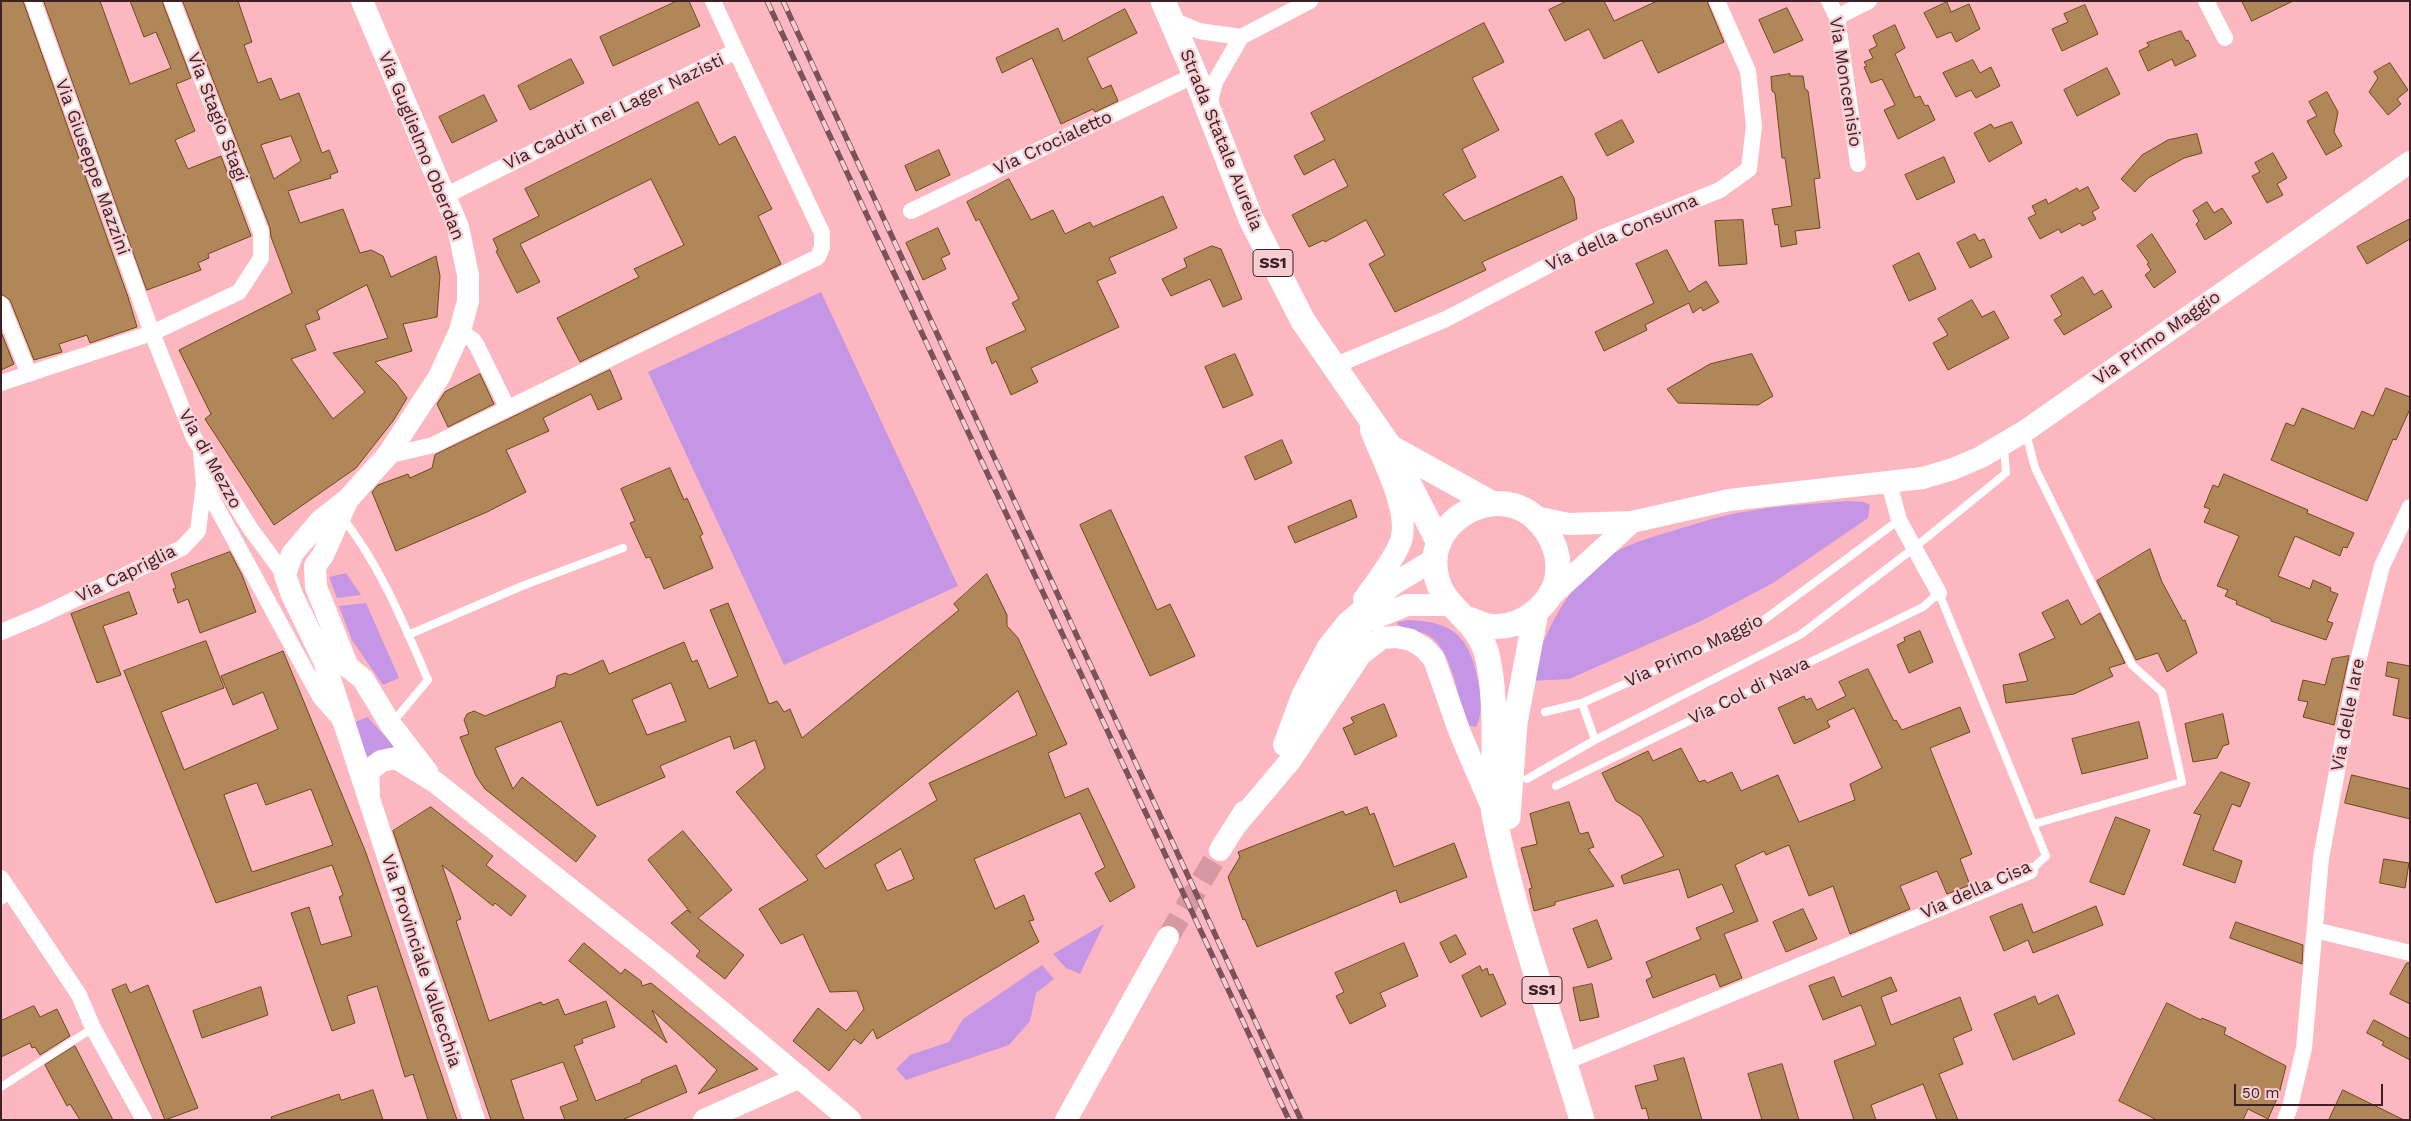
<!DOCTYPE html>
<style>
body{margin:0}
#map{position:relative;width:2411px;height:1121px;overflow:hidden;background:#fcb7c0;font-family:"Work Sans",sans-serif}
canvas{display:block}
.frame{position:absolute;inset:0;border:2px solid #3c2226;pointer-events:none}
.scale{position:absolute;left:2234px;top:1084px;width:149px;height:22px;box-sizing:border-box;border:2px solid #3c2226;border-top:0;padding-left:6px;font-size:15px;line-height:18px;white-space:nowrap;color:#3c2226;-webkit-text-stroke:4px #f7cdd2;paint-order:stroke}
</style>
<div id="map">
<canvas width="2411" height="1121"></canvas>
<div class="frame"></div>
<div class="scale">50 m</div>
</div>
<script>
const context = document.querySelector('canvas').getContext('2d');
context.lineJoin = 'round';
function paint(path, color) {
  context.fillStyle = color;
  context.fill(path, 'evenodd');
}
function strokePath(path, color, width, dash) {
  context.strokeStyle = color;
  context.lineWidth = width;
  context.lineCap = dash ? 'butt' : 'round';
  context.setLineDash(dash || []);
  context.stroke(path);
}
function label(font, color, halo, rows, align = 'center') {
  context.font = font + ' "Work Sans",sans-serif';
  context.lineWidth = 4.5;
  context.setLineDash([]);
  context.textBaseline = 'middle';
  context.strokeStyle = halo;
  context.fillStyle = color;
  for (const [text, x, y, turn = 0] of rows) {
    context.save();
    context.translate(x, y);
    context.rotate((+turn || 0) * Math.PI / 180);
    context.textAlign = isNaN(turn) ? turn : align;
    if (halo) context.strokeText(text, 0, 0);
    context.fillText(text, 0, 0);
    context.restore();
  }
}
paint(new Path2D(`
 M821,292L958,586L784,665L648,372Z
 M1847,501L1864,502L1870,505L1868,518L1773,583L1701,621L1569,679L1530,681C1542,638 1564,591 1600,562C1619,547 1645,539 1669,532C1695,524 1722,515 1749,511C1781,505 1815,504 1847,501Z
 M346,573L361,595L337,598L329,577Z
 M366,603L399,678L383,685L352,640L339,606Z
 M1408,620C1454,621 1470,638 1478,681C1481,696 1483,714 1476,727L1466,725C1459,700 1452,651 1430,636C1420,630 1406,631 1397,624L1398,622Z
 M368,717C375,727 390,739 394,748L365,757L355,722Z
 M1104,924L1080,974L1066,968L1053,954Z
 M1042,965L1054,979L1036,993L1030,1021L1009,1045L906,1080L896,1069L910,1055L949,1042L963,1019Z`), '#c496e5');
const building = new Path2D(`
 M1,1H23L128,297L137,327L90,343L87,335L59,344L62,352L34,360L10,300L1,294Z
 M44,1H100L130,84L171,68L156,32L144,37L130,1H162L191,78L176,84L195,131L175,140L188,169L221,156L251,236L208,254L209,258L198,263L201,270L147,290Z
 M183,1H238L252,42L244,45L258,83L271,78L280,100L299,93L322,153L329,150L338,172L330,175L331,178L288,191L300,223L343,209L360,253L371,250L383,256L391,277L436,256L440,276L437,317L403,324L412,351L375,362L396,383L407,398L393,421L356,468L274,525L205,419L211,414L179,350L292,293L271,237L270,228ZM291,136L301,161L274,179L261,145ZM367,285L388,338L333,353L365,392L333,419L291,359L316,350L305,325L320,319L317,311Z
 M677,1H689L700,26L613,66L600,37Z
 M1567,1H1604L1614,21L1657,1H1707L1724,42L1658,73L1642,40L1604,59L1589,29L1565,41L1549,10Z
 M2242,1H2293L2252,21Z
 M1947,2L1951,12L1969,4L1980,29L1956,42L1951,32L1937,38L1924,13Z
 M2085,5L2098,34L2062,51L2052,29L2068,22L2064,14Z
 M1787,8L1803,40L1774,53L1759,20Z
 M1125,9L1137,33L1087,58L1102,89L1111,85L1118,101L1095,112L1093,109L1061,124L1032,58L1002,73L996,58L1058,28L1063,41Z
 M1484,23L1504,62L1472,78L1499,130L1462,149L1476,177L1443,194L1464,221L1562,176L1574,198L1577,219L1482,262L1486,270L1395,312L1369,264L1385,255L1366,220L1325,242L1324,240L1309,247L1292,215L1348,186L1334,159L1304,175L1294,156L1325,140L1311,113Z
 M1895,25L1905,48L1895,54L1915,98L1920,96L1925,106L1928,105L1935,120L1898,139L1884,110L1895,105L1882,79L1871,83L1864,67L1867,66L1864,62L1873,58L1869,50L1877,46L1873,36Z
 M2181,31L2186,41L2188,40L2196,56L2175,66L2172,59L2148,71L2139,51L2149,46L2147,43Z
 M571,59L584,83L530,110L518,86Z
 M1973,60L1980,73L1991,67L2000,86L1976,98L1971,90L1956,97L1943,73Z
 M2390,63L2408,90L2397,99L2401,104L2388,115L2369,92L2378,78L2374,72Z
 M2107,68L2120,94L2077,116L2064,90Z
 M1790,74V76H1803L1805,89L1808,91L1820,178L1814,179L1820,228L1795,231L1797,244L1781,247L1778,224L1775,225L1772,209L1792,206L1785,158H1782L1775,93L1772,91L1771,77Z
 M2327,92L2338,112L2334,132L2342,146L2326,155L2307,121L2317,116L2309,102Z
 M484,95L497,121L452,143L439,117Z
 M698,102L719,145L735,136L772,209L758,216L781,264L580,362L557,318L639,277L634,269L684,245L651,179L520,244L540,282L517,293L496,251L498,250L493,239L539,216L525,189Z
 M1622,120L1634,142L1607,156L1595,134Z
 M2012,122L2022,143L1989,162L1974,133L1991,124L1994,128Z
 M2197,134L2202,153L2184,158L2148,178L2135,192L2121,179L2142,155L2168,140Z
 M939,150L950,175L916,191L905,166Z
 M2273,153L2287,178L2277,184L2283,195L2267,203L2252,176L2260,172L2255,163Z
 M1944,157L1955,182L1917,200L1905,175Z
 M1009,179L1031,220L1053,210L1065,234L1090,222L1093,227L1163,196L1177,228L1109,258L1116,273L1097,281L1119,327L1031,368L1038,382L1011,395L996,361L992,364L986,348L1026,330L1012,303L1019,299L979,219L976,221L967,202Z
 M2088,187L2099,208L2092,212L2096,219L2082,226L2080,223L2061,233L2059,229L2040,239L2028,218L2036,214L2032,206L2046,199L2048,204L2077,188L2079,191Z
 M2207,202L2214,213L2222,208L2232,223L2205,240L2196,224L2199,221L2193,211Z
 M2410,219V239L2367,264L2357,247Z
 M1743,220L1747,264L1719,266L1715,221Z
 M938,228L950,254L941,258L946,269L923,280L906,243Z
 M1975,234L1979,241L1984,239L1992,257L1970,268L1957,243Z
 M2152,234L2176,272L2154,288L2145,275L2151,270L2147,264L2149,263L2137,246Z
 M1212,246L1221,249L1242,299L1223,307L1210,279L1171,296L1162,279L1187,267L1184,259Z
 M1667,250L1689,292L1706,281L1719,302L1703,311L1701,307L1693,313L1689,303L1645,325L1647,330L1604,351L1595,332L1654,303L1636,264Z
 M1919,253L1936,289L1909,301L1893,266Z
 M2083,277L2094,295L2102,290L2112,307L2064,335L2054,320L2062,315L2051,296Z
 M1972,300L1982,317L1994,311L2009,338L1948,370L1933,343L1948,335L1938,319Z
 M1,332L14,364L1,370Z
 M1235,354L1253,395L1223,408L1205,367Z
 M1752,354L1773,396L1758,405L1678,403L1667,389L1710,364Z
 M610,370L622,399L598,410L591,394L543,418L549,431L506,450L526,492L487,512L396,551L372,492L378,485L408,474L410,478L432,468L435,455Z
 M480,374L494,404L448,427L437,404L445,392Z
 M2386,388L2410,397V409L2396,440L2393,439L2367,501L2271,460L2286,423L2294,426L2302,408L2354,429L2362,411L2373,416Z
 M1282,440L1292,463L1255,480L1245,457Z
 M670,468L684,500L687,498L703,534L700,536L713,568L664,589L650,557L646,558L630,523L635,521L621,489Z
 M2224,474L2308,510L2307,513L2354,533L2347,548L2343,547L2340,556L2295,536L2278,576L2310,589L2313,580L2331,588L2330,591L2338,594L2327,621L2333,623L2326,640L2271,621V619L2236,604L2237,601L2225,596L2228,590L2217,586L2239,536L2204,522L2210,509L2204,507L2213,485L2218,487Z
 M1351,500L1357,517L1295,543L1288,527Z
 M1111,510L1157,610L1170,604L1195,656L1150,676L1080,525Z
 M2150,549L2162,582L2183,621L2185,620L2197,653L2167,672L2158,653L2136,660L2097,581Z
 M230,552L242,575L256,612L200,633L188,599L178,603L173,589L176,588L171,574Z
 M987,574L1007,615V626L1018,638L1067,744L1048,753L1065,798L1088,788L1135,887L1110,902L1095,873L1105,867L1080,813L974,859L995,909L1024,895L1034,920L1029,921L1039,942L877,1039L873,1029L861,1044L854,1039L829,1071L793,1041L818,1008L846,1031L864,1009L857,991L830,992L803,934L781,944L759,909L808,880L736,792L765,768L755,740L734,749L730,736L660,766L665,777L597,806L561,721L495,748L513,789L522,777L596,836L576,862L485,789L476,776L460,737L469,734L464,720L467,714L474,711L485,716L555,687L557,676L565,673L570,675L603,660L609,674L684,642L692,662L697,660L709,689L738,676L710,610L728,603L769,704L777,701L784,712L790,709L802,738L959,610L954,604ZM671,683L686,721L647,735L632,700ZM1018,691L1037,735L929,783L937,800L825,869L816,856ZM901,849L914,879L887,891L875,865Z
 M129,592L137,614L103,626L121,675L97,683L71,614Z
 M2068,600L2081,625L2100,613L2125,663L2109,668L2113,676L2074,694L2006,703L2003,685L2028,681L2019,654L2055,638L2042,613Z
 M1920,631L1933,662L1909,673L1897,645L1905,641L1904,638Z
 M206,641L224,688L161,712L184,770L278,729L263,692L233,705L221,676L283,651L366,853L457,1120H428L413,1074L405,1077L377,986L347,996L355,1023L332,1031L291,913L309,907L321,945L352,936L339,897L343,895L332,865L216,903L124,671ZM257,783L266,805L311,789L333,845L252,872L224,795Z
 M2349,656L2334,725L2303,717L2308,702L2298,700L2303,680L2325,685L2332,659Z
 M2388,662L2410,666V719L2393,715L2399,679L2386,676Z
 M1868,669L1894,721L1896,720L1902,730L1960,707L1970,732L1930,748L1972,854L1960,859L1970,885L1947,894L1937,871L1900,886L1910,909L1850,934L1833,886L1809,896L1789,845L1766,855L1764,851L1735,865L1758,921L1724,934L1742,978L1720,987L1715,974L1653,998L1646,980L1652,977L1646,962L1701,939L1696,928L1734,912L1722,884L1688,898L1679,869L1624,884L1621,876L1664,856L1641,817L1616,801L1602,773L1648,751L1653,761L1681,748L1699,782L1705,780L1707,783L1732,772L1741,791L1778,775L1799,822L1855,800L1850,784L1882,768L1854,708L1827,721L1830,727L1794,744L1778,708L1804,696L1806,700L1811,698L1817,710L1846,696L1839,682Z
 M1384,704L1397,736L1355,755L1343,728L1354,723L1351,718Z
 M2223,714L2229,744L2223,746L2217,758L2193,762L2185,724Z
 M2139,722L2148,758L2082,774L2072,739Z
 M2221,772L2250,783L2240,807L2232,804L2213,850L2242,861L2235,883L2183,865L2201,815L2194,813Z
 M2352,775L2410,789V819L2345,803Z
 M1569,802L1579,832L1581,834L1588,832L1594,847L1588,849L1614,886L1555,902V905L1534,911L1529,889L1532,888L1521,848L1537,844L1530,814Z
 M431,807L493,856L486,865L526,896L511,916L495,903L493,906L442,865L461,919L456,921L489,1021L541,1002L543,1005L558,999L565,1015L606,1001L615,1027L582,1039L583,1043L574,1046L596,1101L642,1082L641,1080L676,1065L687,1092L622,1120H565L560,1107L578,1100L563,1062L511,1080L524,1120H491L393,831Z
 M1367,807L1370,815L1374,813L1394,867L1454,843L1467,877L1400,903L1396,890L1257,947L1245,919L1243,920L1228,877L1240,857L1238,852L1343,811L1345,815Z
 M2116,817L2150,830L2124,895L2090,882Z
 M683,831L732,890L698,918L744,955L725,979L696,956L700,951L671,923L687,910L691,913L648,860Z
 M2384,859L2409,863L2405,888L2380,883Z
 M2022,904L2033,933L2096,906L2103,925L2033,953L2028,940L2004,951L1990,917Z
 M1803,909L1817,939L1786,952L1773,922Z
 M1597,920L1612,959L1588,968L1573,929Z
 M2236,922L2303,945L2302,964L2230,938Z
 M1456,935L1466,954L1450,963L1440,943Z
 M584,943L621,974L625,969L641,981L642,986L651,983L758,1069L698,1094L717,1070L652,1010L667,1043L569,961Z
 M1404,943L1418,976L1380,993L1386,1006L1350,1024L1336,996L1344,992L1335,973Z
 M2407,963H2410V1004L2390,994Z
 M1480,966L1482,971L1487,968L1489,975L1493,974L1506,1004L1481,1017L1462,976Z
 M1834,977L1842,997L1891,977L1897,991L1881,997L1891,1025L1960,997L1972,1030L1953,1038L1963,1064L1939,1074L1958,1120H1937L1923,1084L1871,1105L1876,1120H1854L1834,1061L1876,1045L1861,1005L1823,1020L1809,986Z
 M126,984L130,993L148,985L198,1108L165,1120L112,990Z
 M1592,984L1599,1017L1580,1021L1573,988Z
 M261,987L268,1015L202,1038L193,1011Z
 M2058,995L2075,1034L2013,1060L1994,1014L2035,996L2038,1004Z
 M2167,1003L2201,1020L2202,1018L2226,1028L2224,1034L2286,1066L2279,1094L2268,1119L2248,1109L2243,1120H2157L2119,1101Z
 M34,1006L40,1017L57,1009L70,1036L40,1055L35,1047L32,1048L30,1043L1,1057V1021Z
 M2374,1020L2410,1039V1060L2382,1045L2384,1042L2367,1033Z
 M75,1046L113,1120H80L70,1104L67,1106L45,1065Z
 M1684,1058L1702,1120H1649L1646,1108L1642,1109L1635,1086L1658,1080L1654,1066Z
 M1782,1064L1799,1120H1762L1748,1074Z
 M373,1090L383,1120H272L271,1117L339,1094L341,1100Z
 M2343,1090L2404,1120H2329Z`);
paint(building, '#af8758');
strokePath(building, '#6d4918', 1);
strokePath(new Path2D(`
 M1168,937L1220,850`), '#d699a1', 22, [22, 11]);
strokePath(new Path2D(`
 M2026,433L2035,468L2132,665L2162,692L2182,782L2034,824
 M342,517C380,565 404,624 428,680L392,723
 M408,635L522,586L623,548
 M1582,703L1595,740
 M1545,712L1582,703L1757,625L1899,520
 M1527,779L1595,740L1800,635L1914,548L2006,473L2004,448
 M1556,786L1923,607L1939,593L2046,856L2030,871
 M1,901L12,894
 M1,1087L93,1028`), '#fff', 8);
strokePath(new Path2D(`
 M33,1L152,333L194,438L250,528L289,581
 M1829,1L1837,17L1858,164
 M2206,1L2225,38
 M1837,17L1869,1
 M1171,19L1199,31L1241,37
 M1208,109L1215,82L1241,37L1310,1
 M443,197L736,51L713,1
 M911,211L1195,75
 M1,304L29,374
 M460,331L473,340L477,346L507,407
 M1334,366L1446,319L1601,238L1720,190L1749,169L1754,126L1748,71L1717,1
 M1,383L152,333L239,292L261,258V232L172,1
 M387,456L433,445L818,257L822,247V233L736,51
 M1889,483L1899,520L1939,593
 M204,484L320,697L341,721
 M1,632L42,615L182,548L198,531L204,484L201,453
 M1,878L79,995L93,1028L144,1120
 M2315,930L2410,953
 M1565,1062L2030,871
 M2285,1120L2290,1107L2304,1048L2321,858L2356,669L2382,566L2410,507`), '#fff', 16);
strokePath(new Path2D(`
 M362,1L458,227L468,275V301L460,331L439,377L387,456L349,498L320,521L292,554L285,575L292,595L324,661L474,1120
 M347,501L323,555L315,566L316,587L348,667L363,679L391,725L428,773
 M1535,517L1569,524L1632,522L1729,500L1923,478L1953,469L1981,457L2025,431L2410,162
 M1550,597L1632,522
 M1364,599C1374,585 1399,553 1402,537C1408,506 1382,459 1371,430
 M1298,723L1365,622L1407,605H1450
 M1284,745L1302,696L1328,647L1347,623L1395,583L1435,559
 M369,794L368,772L381,761L396,758L435,782L662,962L850,1120
 M1236,825L1290,761L1361,654L1382,638L1397,637L1411,640L1424,648L1434,659L1460,733L1493,810
 M1220,850L1244,812
 M704,1120L800,1077
 M1066,1120L1168,937`), '#fff', 22);
strokePath(new Path2D(`
 M1163,1L1195,75L1251,219L1303,321L1390,447L1439,543
 M1390,447L1491,503
 M1468,619C1475,621 1482,625 1489,626C1522,631 1557,602 1558,569C1559,543 1540,514 1515,506C1480,495 1437,522 1435,559C1433,607 1474,613 1486,651C1496,686 1494,737 1494,774C1494,787 1492,801 1494,814C1514,919 1552,1018 1582,1120
 M1508,817L1515,723L1536,612`), '#fff', 25);
const rail = new Path2D(`
 M767,1L1289,1120
 M783,1L1301,1120`);
strokePath(rail, '#7a5257', 5.5);
strokePath(rail, '#f7cdd2', 4, [11]);
for (const [x, y, w] of [
 [1273,263,40],
 [1542,990,40]
]) {
  const box = new Path2D();
  box.roundRect(x - w / 2, y - 13.5, w, 27, 4);
  context.fillStyle = '#f7cdd2';
  context.fill(box);
  strokePath(box, '#3c2226', 1);
}
label('bold 16px', '#3c2226', null, [
 ["SS1",1273,263],
 ["SS1",1542,990]
]);
label('18px', '#3c2226', '#f7cdd2', [
 ["Via Moncenisio",1845,82,81],
 ["Via Caduti nei Lager Nazisti",614,112,-26],
 ["Via Stagio Stagi",217,117,69],
 ["Strada Statale Aurelia",1221,140,68],
 ["Via Crocialetto",1053,143,-25],
 ["Via Guglielmo Oberdan",421,146,68],
 ["Via Giuseppe Mazzini",92,167,70],
 ["Via della Consuma",1622,233,-24],
 ["Via Primo Maggio",2157,338,-35],
 ["Via di Mezzo",210,459,61],
 ["Via Capriglia",126,574,-26],
 ["Via Primo Maggio",1694,651,-25],
 ["Via Col di Nava",1749,691,-26],
 ["Via delle Iare",2348,715,-79],
 ["Via della Cisa",1976,890,-24],
 ["Via Provinciale Vallecchia",421,961,72]
]);
</script>
